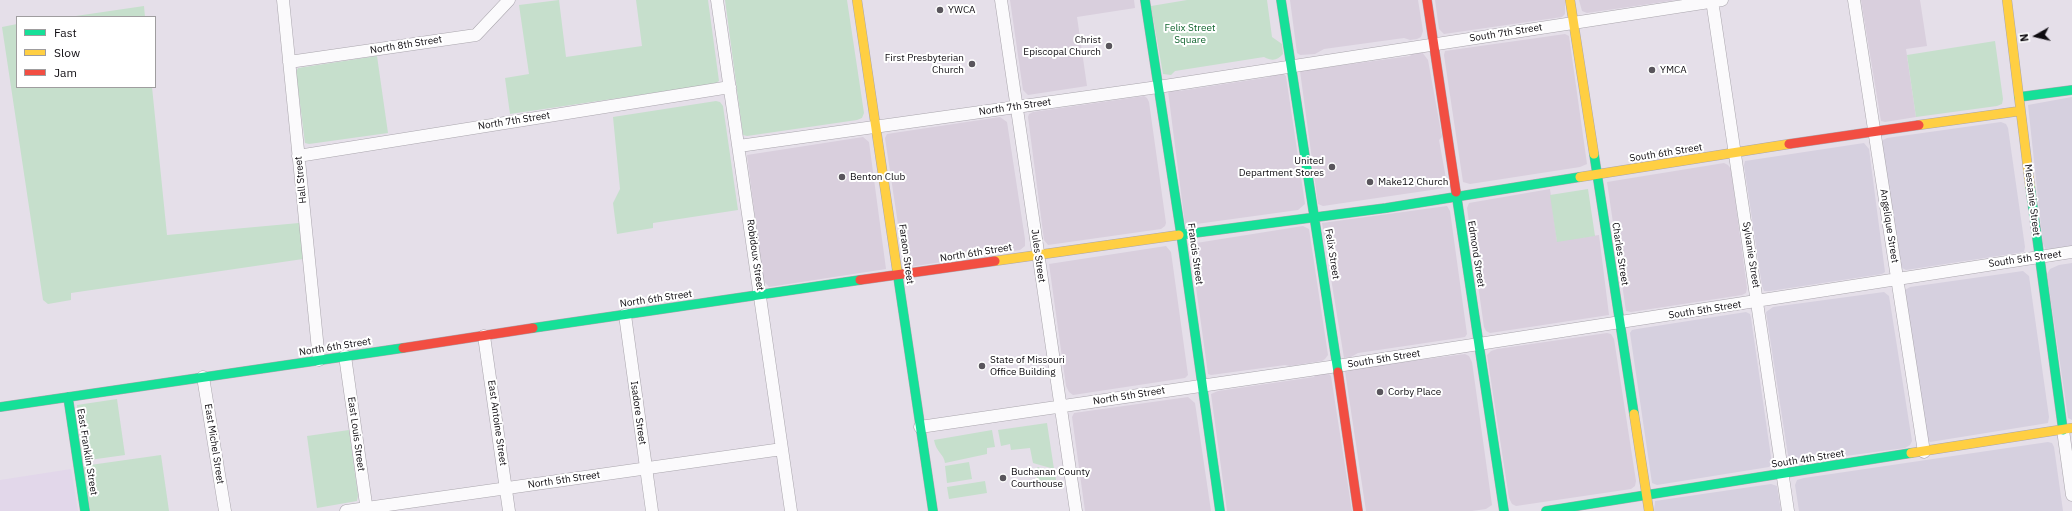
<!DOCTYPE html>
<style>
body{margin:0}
#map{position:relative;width:2072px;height:511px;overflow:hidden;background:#e5dfe9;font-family:"IBM Plex Sans",sans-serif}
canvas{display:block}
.legend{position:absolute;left:16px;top:16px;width:140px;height:72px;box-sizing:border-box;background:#fff;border:1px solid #9f9d9f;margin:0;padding:5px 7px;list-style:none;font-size:12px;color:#0e0b10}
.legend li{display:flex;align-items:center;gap:8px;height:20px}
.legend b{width:20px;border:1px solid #9f9d9f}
.north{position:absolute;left:2016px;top:16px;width:40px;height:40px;-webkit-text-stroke:3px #fff;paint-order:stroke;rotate:262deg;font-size:11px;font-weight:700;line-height:16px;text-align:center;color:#0e0b10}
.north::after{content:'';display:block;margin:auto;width:14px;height:18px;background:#0e0b10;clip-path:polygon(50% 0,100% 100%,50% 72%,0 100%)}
</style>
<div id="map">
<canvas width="2072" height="511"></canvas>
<ul class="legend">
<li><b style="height:5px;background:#16e098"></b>Fast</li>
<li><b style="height:5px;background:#ffcf43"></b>Slow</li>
<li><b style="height:5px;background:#f24e42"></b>Jam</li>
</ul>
<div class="north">N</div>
</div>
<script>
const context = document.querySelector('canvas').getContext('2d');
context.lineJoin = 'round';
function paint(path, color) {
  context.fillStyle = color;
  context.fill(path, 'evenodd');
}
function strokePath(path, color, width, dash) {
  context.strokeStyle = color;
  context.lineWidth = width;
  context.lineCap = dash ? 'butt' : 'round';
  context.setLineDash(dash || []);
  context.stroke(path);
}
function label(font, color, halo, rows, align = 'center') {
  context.font = font + ' "IBM Plex Sans",sans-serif';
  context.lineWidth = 4;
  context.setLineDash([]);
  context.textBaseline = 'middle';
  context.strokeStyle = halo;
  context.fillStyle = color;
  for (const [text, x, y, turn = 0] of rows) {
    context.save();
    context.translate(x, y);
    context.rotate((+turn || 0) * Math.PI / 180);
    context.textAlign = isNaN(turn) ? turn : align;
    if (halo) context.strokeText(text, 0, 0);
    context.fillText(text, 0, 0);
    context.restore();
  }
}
paint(new Path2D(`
 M1010,0H1134L1135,8L1077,17L1087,86L1028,95L1023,90Z
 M1290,0H1418L1423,31L1421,37L1417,39L1410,40L1404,38L1324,49L1315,54L1300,55L1297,53Z
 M1435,0H1565V14L1562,17L1444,34L1439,29Z
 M1579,0H1677L1587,13L1582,11Z
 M1861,0H1920L1927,46L1906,49L1916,117L1885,122L1881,121Z
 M1565,34L1569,36L1587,164L1580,167L1470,184L1463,182L1444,55L1445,51Z
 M1422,52L1428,60L1442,137L1439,140L1447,184L1443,188L1438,189L1323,206L1318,204L1300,71L1410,56L1413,53Z
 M1270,73H1283L1286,76L1305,204L1298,210L1189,225L1185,224L1168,91L1175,88L1179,91L1270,77Z
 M1144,96L1147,98L1149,102L1166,223L1165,226L1161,229L1048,245L1044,240L1028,117L1029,114L1033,112Z
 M1000,117L1007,122L1025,239V246L1020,250L909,267L904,264L885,138L887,134Z
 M863,137L869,142L886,269L769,287L763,280L747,155Z
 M1724,163L1728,165L1731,169L1747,288L1746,293L1742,295L1631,312L1626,311L1607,182Z
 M1550,189L1557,241L1599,235L1609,315L1490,333L1486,331L1484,327L1467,208L1469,203Z
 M1447,206L1450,211L1467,334L1465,337L1459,338L1358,353L1351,357L1344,358L1322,223Z
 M1303,226L1309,229L1328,355L1325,359L1322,361L1290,366L1285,365L1211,375L1208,374L1190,244Z
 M1166,246L1171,252L1188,375L1185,378L1073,395L1069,392L1066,386L1049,264Z
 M1607,333L1611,334L1614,339L1636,481L1635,486L1631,489L1516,506L1512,504L1509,498L1487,355L1491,351L1497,349Z
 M1465,354L1469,356L1472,362L1492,505L1486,509L1472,511H1366L1345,371L1350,369Z
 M1316,373H1328L1331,376L1352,511H1227L1211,394L1218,391L1314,377Z
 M1188,397L1195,403L1211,511H1085L1072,417L1074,413Z`), '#d9cfdd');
paint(new Path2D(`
 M2072,97V248L2051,251L2046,250L2043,244L2028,105Z
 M2001,122L2006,124L2008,128L2025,247L2024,252L1906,270L1902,268L1899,263L1882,144L1883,140L1887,138Z
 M1864,143L1869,149L1885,272L1882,274L1770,291H1764L1762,286L1744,165L1745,161Z
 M2072,263V420L2068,418L2047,274L2050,269L2059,265Z
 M2023,271L2029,276L2049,417L2048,423L1930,442L1926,440L1905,290L1910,287Z
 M1884,292L1889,296L1912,441L1910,445L1905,448L1793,463L1789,462L1766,312L1773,307Z
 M1746,312L1750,314L1751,318L1772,464L1769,467L1657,485L1652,483L1630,333L1632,330L1637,329Z
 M2048,442L2052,443L2054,447L2063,511H1799L1795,485L1797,480L1804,478Z
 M1771,484L1777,486L1781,511H1654L1655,501Z`), '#d6d0df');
paint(new Path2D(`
 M71,469L78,511H0V480Z`), '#e2d7ea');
paint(new Path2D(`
 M559,0L566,57L642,46L636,0H708L719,81L714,84L510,114L505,78L529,74L519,5Z
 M725,0H847L864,113L862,118L857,120L747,136L743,135Z
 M1187,0H1267L1272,37L1282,44L1283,54C1277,61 1272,61 1264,57L1175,71L1171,75L1163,74L1151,6Z
 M144,6L145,17H69Z
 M17,24V87H152L167,235L299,223L303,259L71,293V300L48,304L43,300L2,27Z
 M1995,41L2003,99L2002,104L1997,106L1916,117L1907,55Z
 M377,56L388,133L309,144L305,143L296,72L298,68Z
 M716,101L720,102L723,106L738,210L653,223V228L617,234L613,203L620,189L613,117Z
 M1588,189L1595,236L1557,242L1550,195Z
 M117,399L125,455L82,461L77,405Z
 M1047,423L1054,469L1033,463L1030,448L1011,450L1010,444L1001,446L998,430Z
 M349,430L358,495L357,501L317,508L307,436Z
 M992,430L995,447L987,448V454L945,463C944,454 936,452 934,440Z
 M161,455L169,511H90L83,466Z
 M969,462L972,479L947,483L945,466Z
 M1038,467L1049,473L1055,472L1057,487L1049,488V485L1038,486L1036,469Z
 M985,481L987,493L949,499L947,487Z`), '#c6dfcc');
const street = new Path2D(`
 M283,0L319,360
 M717,0L791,511
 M1001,0L1076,511
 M1712,0L1788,511
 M1854,0L1924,452
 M289,62L476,35L509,0
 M739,146L1158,87L1722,0
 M298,156L730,87
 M625,315L652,511
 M484,336L509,511
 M345,356L367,511
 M203,377L225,511
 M920,427L1337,366L2072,252
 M2063,430L2072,495
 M346,511L782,449`);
const fast = new Path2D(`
 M1145,0L1181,234L1220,511
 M1281,0L1338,372
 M2019,97L2072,90
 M1594,154L1634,414
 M2030,186L2063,430
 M1456,192L1504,511
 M1179,235L1386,208L1580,177
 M897,270L933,511
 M533,328L860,280
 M68,397L85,511
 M0,407L403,348
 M1546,511L1911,453`);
const slow = new Path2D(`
 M857,0L897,270
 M1570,0L1594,154
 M2007,0L2030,186
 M1919,125L2020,111
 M1580,177L1789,144
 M995,261L1179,235
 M1634,414L1649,511
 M1911,453L2072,428`);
const jam = new Path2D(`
 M1427,0L1456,192
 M1789,144L1919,125
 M860,280L995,261
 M403,348L533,328
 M1338,372L1358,511`);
strokePath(street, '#aaa6ad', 13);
strokePath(fast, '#aaa6ad', 10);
strokePath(slow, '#aaa6ad', 10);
strokePath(jam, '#aaa6ad', 10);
strokePath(street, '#fbfafc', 12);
strokePath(fast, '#16e098', 9);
strokePath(slow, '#ffcf43', 9);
strokePath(jam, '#f24e42', 9);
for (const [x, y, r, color] of [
 [940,10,4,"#59555c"],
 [1109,46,4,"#59555c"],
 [972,64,4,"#59555c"],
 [1652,70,4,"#59555c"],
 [1332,167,4,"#59555c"],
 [842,177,4,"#59555c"],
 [1370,182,4,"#59555c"],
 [982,366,4,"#59555c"],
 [1380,392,4,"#59555c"],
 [1003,478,4,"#59555c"]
]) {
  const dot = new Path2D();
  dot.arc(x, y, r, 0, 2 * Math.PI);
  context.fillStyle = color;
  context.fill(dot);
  strokePath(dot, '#fff', 1.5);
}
label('10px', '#0e0b10', '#fff', [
 ["YWCA",948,10],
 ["Christ",1101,40,"right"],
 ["Episcopal Church",1101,52,"right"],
 ["First Presbyterian",964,58,"right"],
 ["Church",964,70,"right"],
 ["YMCA",1660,70],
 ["United",1324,161,"right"],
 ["Department Stores",1324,173,"right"],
 ["Benton Club",850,177],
 ["Make12 Church",1378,182],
 ["State of Missouri",990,360],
 ["Office Building",990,372],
 ["Corby Place",1388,392],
 ["Buchanan County",1011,472],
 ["Courthouse",1011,484]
], 'left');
label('10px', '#10642e', '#fff', [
 ["Felix Street",1190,28],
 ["Square",1190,40]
]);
label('10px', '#0e0b10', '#fff', [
 ["South 7th Street",1506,33,-9],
 ["North 8th Street",406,45,-9],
 ["North 7th Street",1015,107,-8],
 ["North 7th Street",514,121,-9],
 ["South 6th Street",1666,153,-9],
 ["Hall Street",301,180,-96],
 ["Messanie Street",2032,200,83],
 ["Angelique Street",1889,226,81],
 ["North 6th Street",976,253,-9],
 ["Faraon Street",906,254,82],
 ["Francis Street",1195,254,82],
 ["Felix Street",1332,254,81],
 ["Edmond Street",1476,254,81],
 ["Charles Street",1620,254,81],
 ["Robidoux Street",755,255,82],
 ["Sylvanie Street",1751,255,81],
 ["Jules Street",1038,256,82],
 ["South 5th Street",2025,259,-8],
 ["North 6th Street",656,299,-8],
 ["South 5th Street",1705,310,-9],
 ["North 6th Street",335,347,-9],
 ["South 5th Street",1384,359,-9],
 ["North 5th Street",1129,396,-9],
 ["Isadore Street",638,413,82],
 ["East Antoine Street",497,423,82],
 ["East Louis Street",356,434,82],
 ["East Michel Street",214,444,81],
 ["East Franklin Street",87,452,81],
 ["South 4th Street",1808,459,-9],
 ["North 5th Street",564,480,-8]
]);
</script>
